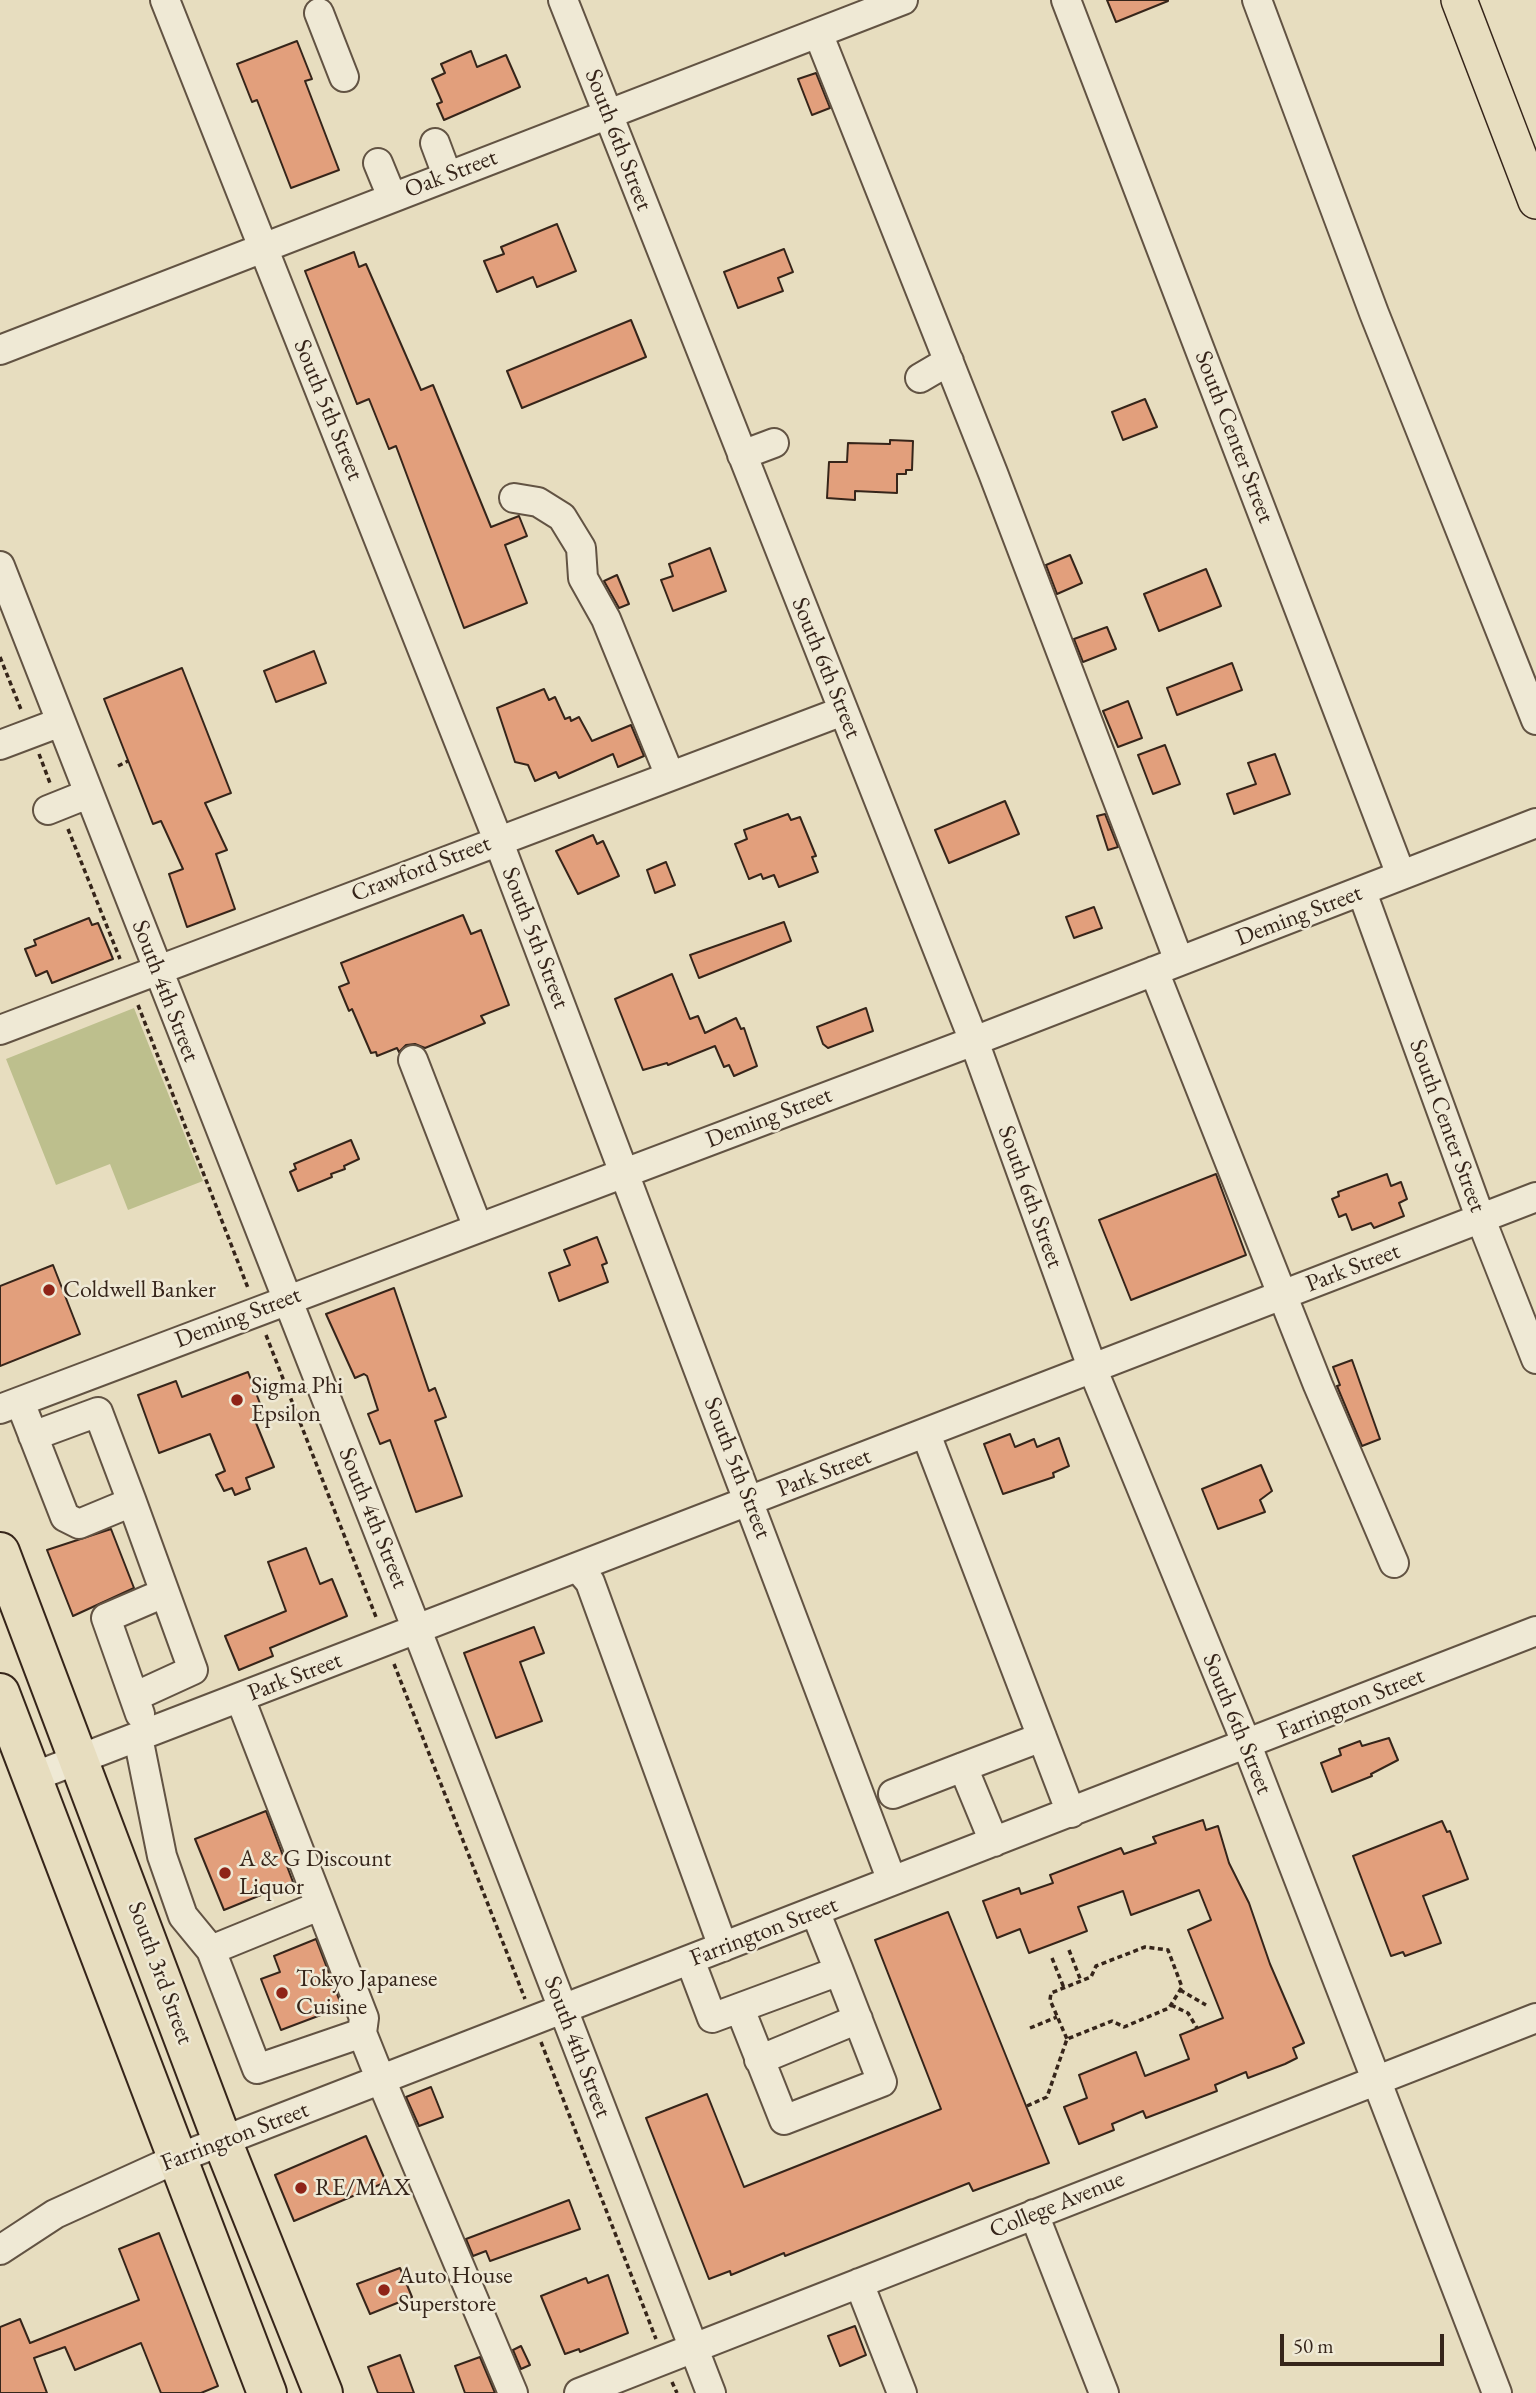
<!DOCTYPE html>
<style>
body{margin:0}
#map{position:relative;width:1536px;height:2393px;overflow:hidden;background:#e7ddbf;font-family:"EB Garamond",serif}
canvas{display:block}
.scale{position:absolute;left:1280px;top:2334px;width:164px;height:32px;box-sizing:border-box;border:4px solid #36251a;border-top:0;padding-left:9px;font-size:21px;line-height:24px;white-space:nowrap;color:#36251a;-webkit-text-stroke:5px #efe9d5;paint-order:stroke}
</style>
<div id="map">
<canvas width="1536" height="2393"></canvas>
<div class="scale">50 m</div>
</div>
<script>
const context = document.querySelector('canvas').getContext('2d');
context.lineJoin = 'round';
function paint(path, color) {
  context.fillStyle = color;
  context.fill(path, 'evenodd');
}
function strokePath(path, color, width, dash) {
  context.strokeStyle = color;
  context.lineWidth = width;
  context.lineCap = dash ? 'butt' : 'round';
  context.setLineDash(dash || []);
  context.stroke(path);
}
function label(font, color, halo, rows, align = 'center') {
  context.font = font + ' "EB Garamond",serif';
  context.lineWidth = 5;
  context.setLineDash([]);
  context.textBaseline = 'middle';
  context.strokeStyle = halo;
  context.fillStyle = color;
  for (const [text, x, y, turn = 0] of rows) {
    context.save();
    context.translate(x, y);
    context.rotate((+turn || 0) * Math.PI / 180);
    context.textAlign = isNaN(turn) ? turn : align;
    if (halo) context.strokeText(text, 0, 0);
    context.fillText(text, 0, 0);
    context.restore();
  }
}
paint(new Path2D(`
 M134,1008L203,1181L128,1210L110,1164L56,1185L6,1059Z`), '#bdbf8d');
const building = new Path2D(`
 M1107,0H1168V1L1116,22Z
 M297,41L312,79L305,81L339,170L291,188L257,100L252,102L237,64Z
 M471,51L477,67L506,55L520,87L444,120L437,104L442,102L432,79L445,73L441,64Z
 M816,73L830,108L812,115L798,79Z
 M557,224L576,271L537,287L533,277L497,292L484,261L504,254L501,247Z
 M784,249L793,272L778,278L783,291L738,308L724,272Z
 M354,252L359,267L366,264L421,390L433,385L491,527L519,516L527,536L505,545L527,603L464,628L396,446L389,449L369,399L357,404L305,271Z
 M631,320L646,357L522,408L507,371Z
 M1145,399L1157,427L1123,440L1112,412Z
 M890,440L913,441L912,470H906V474H897V493L855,491V500L827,498L829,462H847L848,443L890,444Z
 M710,548L726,591L673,611L661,580L673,576L669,564Z
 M1070,555L1082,583L1057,594L1046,565Z
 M1206,569L1221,606L1159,631L1144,594Z
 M617,575L629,604L619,608L604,581Z
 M1107,627L1116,649L1083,662L1074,639Z
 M314,651L326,683L276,702L264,671Z
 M1232,663L1242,690L1177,715L1167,688Z
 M182,668L231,793L205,803L227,850L216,854L235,909L187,927L169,874L183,869L161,821L153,824L104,699Z
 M544,689L549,700L555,697L565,719L570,717L571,721L579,717L592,741L631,725L644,756L618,767L613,754L559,778L556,772L535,781L528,765L515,762L497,708Z
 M1128,701L1142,738L1118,747L1103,711Z
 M1165,745L1180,784L1153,794L1138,755Z
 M1275,754L1290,794L1234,814L1227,794L1256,784L1248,763Z
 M1005,801L1019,834L949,863L935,830Z
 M788,814L791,820L800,817L816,856L812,857L818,872L779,887L774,875L763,879L761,874L749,879L735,844L747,839L744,830Z
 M1105,814L1118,847L1108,850L1097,816Z
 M593,835L597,844L603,841L619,876L578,894L556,851Z
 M666,862L675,885L655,893L647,870Z
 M1094,907L1102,928L1074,938L1066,917Z
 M463,915L471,934L481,930L509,1005L481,1016L485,1023L425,1048L415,1044L406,1045L399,1052L397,1048L377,1056L376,1052L371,1053L352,1009L349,1011L339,987L349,983L341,963Z
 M89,918L92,925L98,923L113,959L52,983L47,971L36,976L25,949L36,945L34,940Z
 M784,922L791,941L699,978L690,955Z
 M672,974L690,1019L698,1016L705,1033L736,1018L741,1029L744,1028L757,1066L734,1076L729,1065L724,1067L715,1046L668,1065L667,1063L643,1070L615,999Z
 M866,1008L873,1031L828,1048L823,1044L817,1027Z
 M351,1140L359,1159L344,1166L345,1169L331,1174L332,1177L298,1191L290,1172L296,1169L294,1164Z
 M1216,1174L1246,1255L1131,1300L1099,1220Z
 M1387,1174L1391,1186L1401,1182L1407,1199L1399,1203L1404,1216L1374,1228L1371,1223L1352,1230L1346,1214L1339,1217L1332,1199L1339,1196L1338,1192Z
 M597,1237L607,1263L602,1265L608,1282L559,1301L549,1273L570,1265L564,1250Z
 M53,1265L80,1334L0,1366V1286Z
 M394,1288L429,1391L435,1388L446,1417L435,1421L462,1496L416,1512L390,1440L380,1444L368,1414L378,1410L367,1376L364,1374L355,1378L326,1314Z
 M1352,1360L1380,1439L1362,1446L1337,1386L1340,1385L1333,1367Z
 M248,1372L264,1414L254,1418L274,1467L246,1478L250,1489L235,1495L232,1488L224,1491L216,1475L225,1471L210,1434L159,1453L138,1395L176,1381L182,1397Z
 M1010,1434L1015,1447L1034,1439L1037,1447L1059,1438L1069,1466L1053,1473L1054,1477L1003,1494L984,1444Z
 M1261,1465L1272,1491L1260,1500L1265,1512L1218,1529L1202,1489Z
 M111,1529L134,1588L73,1616L47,1550Z
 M306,1548L320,1584L332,1579L347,1616L270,1648L273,1656L239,1670L225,1636L286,1611L268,1562Z
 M534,1627L544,1653L520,1662L542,1721L496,1738L464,1653Z
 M1389,1738L1398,1760L1371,1774L1372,1776L1332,1792L1321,1763L1341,1755L1339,1749L1360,1741L1362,1746Z
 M266,1811L293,1882L224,1910L195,1839Z
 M1203,1820L1206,1830L1218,1826L1229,1863L1249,1903L1270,1964L1304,2043L1293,2048L1297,2058L1285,2064L1248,2078L1246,2072L1215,2085L1217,2091L1146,2118L1143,2111L1112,2124L1114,2130L1079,2144L1064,2107L1087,2098L1079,2075L1136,2052L1145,2076L1189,2059L1180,2035L1223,2018L1188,1930L1211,1920L1199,1890L1131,1915L1123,1891L1078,1907L1087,1931L1029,1953L1020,1929L997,1938L983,1901L1019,1888L1021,1894L1053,1883L1050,1875L1121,1848L1124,1854L1156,1843L1153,1837Z
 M1442,1821L1447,1832L1450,1831L1468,1879L1423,1896L1441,1943L1405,1956L1403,1952L1391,1956L1353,1856Z
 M948,1912L1049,2163L973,2191L969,2183L785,2256L784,2253L731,2275L730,2271L709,2279L646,2118L707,2094L744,2187L941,2109L875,1940Z
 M316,1939L342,2007L281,2030L261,1979L280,1972L274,1956Z
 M431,2087L443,2117L419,2126L406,2097Z
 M366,2136L386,2182L294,2221L275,2175Z
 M569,2200L580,2229L490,2261L486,2251L473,2256L466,2239Z
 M159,2233L218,2386L201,2393H161L141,2343L75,2370L65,2347L34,2358L47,2393H0V2327L20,2319L30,2343L139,2300L119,2249Z
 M400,2268L412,2297L370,2314L357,2284Z
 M608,2275L628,2333L580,2352L579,2349L565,2354L541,2296L586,2278L588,2283Z
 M855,2326L866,2355L840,2366L828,2336Z
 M521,2346L530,2365L521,2369L513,2350Z
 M400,2355L414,2393H378L368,2367Z
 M480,2357L495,2393H465L455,2366Z`);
paint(building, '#e29f7c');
strokePath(building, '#36251a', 2);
const minor = new Path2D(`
 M165,0L498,840L892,1881
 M563,0L974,1041L1093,1370L1247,1745L1497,2393
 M1066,0L1401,875
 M1257,0L1374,313L1536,720
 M319,13L344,77
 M818,33L993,473L1179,961
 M435,143L447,175
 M378,163L392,197
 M0,350L903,0
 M920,378L949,361
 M742,455L774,443
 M514,498L538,502L562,517L581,548L583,578L606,619L670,776
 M0,566L417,1630L711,2393
 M0,745L61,722
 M48,810L88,794
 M1362,892L1480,1217L1536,1359
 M1154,971L1318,1385L1394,1563
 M0,1030L843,711
 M413,1060L478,1228
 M20,1402L65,1517L79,1524L132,1502L193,1670L134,1697
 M0,1409L974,1041L1536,823
 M926,1434L1071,1813
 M33,1436L98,1412L132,1502
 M578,1568L590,1582L723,1947
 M240,1698L364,2018L362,2033L374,2063L513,2393
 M140,1714L106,1618L164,1593
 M138,1737L162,1856L183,1916L211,1950L257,2069L362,2033
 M33,1777L1536,1197
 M893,1794L963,1767
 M994,1842L963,1767L1042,1737
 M211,1950L319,1906
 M690,1960L712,2018L839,1971L815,1911
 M740,2009L784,2120L882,2082L839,1971
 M759,2060L858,2019
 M1034,2214L1104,2393
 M0,2250L55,2214L176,2159L1536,1631
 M859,2283L902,2393
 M579,2393L1536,2018`);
const major = new Path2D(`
 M1459,0L1536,201`);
const highway = new Path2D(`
 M0,1552L223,2143L323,2393
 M0,1693L267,2393`);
strokePath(minor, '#625343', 32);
strokePath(major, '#36251a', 38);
strokePath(highway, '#36251a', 42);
strokePath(new Path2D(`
 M0,657L22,712
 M39,754L50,783
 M118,766L128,761
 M68,829L120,959
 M138,1005L248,1288
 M266,1335L376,1617
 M394,1664L525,1999
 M1069,1950L1081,1981
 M1052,1958L1064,1988
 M1180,1990L1206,2005
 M1171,2005L1188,2013L1197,2028
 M1030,2028L1057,2017
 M541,2042L656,2339
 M1027,2106L1047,2097L1067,2039L1112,2021L1124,2027L1169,2008L1182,1987L1168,1950L1145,1947L1096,1966L1091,1977L1051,1993L1050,2000L1067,2039
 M672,2382L677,2393`), '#36251a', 3.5, [5, 3.5]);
strokePath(minor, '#efe9d5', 28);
strokePath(major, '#e7ddbf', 35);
strokePath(highway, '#e7ddbf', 38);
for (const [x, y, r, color] of [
 [49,1290,7,"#8f2418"],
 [237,1400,7,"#8f2418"],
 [225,1873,7,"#8f2418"],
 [282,1993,7,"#8f2418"],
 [301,2188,7,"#8f2418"],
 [384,2290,7,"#8f2418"]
]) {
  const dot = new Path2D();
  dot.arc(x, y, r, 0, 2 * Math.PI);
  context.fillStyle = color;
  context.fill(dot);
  strokePath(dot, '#efe9d5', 2.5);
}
label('24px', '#36251a', '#efe9d5', [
 ["South 6th Street",618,140,69],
 ["Oak Street",451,174,-21],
 ["South 5th Street",328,410,68],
 ["South Center Street",1234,437,69],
 ["South 6th Street",826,668,68],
 ["Crawford Street",421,869,-21],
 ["Deming Street",1299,916,-21],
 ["South 5th Street",535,938,69],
 ["South 4th Street",165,991,69],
 ["Deming Street",769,1118,-21],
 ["South Center Street",1447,1126,70],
 ["South 6th Street",1030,1197,70],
 ["Park Street",1353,1268,-21],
 ["Deming Street",238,1318,-21],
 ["South 5th Street",737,1468,69],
 ["Park Street",824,1473,-21],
 ["South 4th Street",373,1518,68],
 ["Park Street",295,1677,-21],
 ["Farrington Street",1351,1704,-22],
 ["South 6th Street",1237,1724,68],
 ["Farrington Street",764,1932,-21],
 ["South 3rd Street",160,1973,70],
 ["South 4th Street",577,2047,69],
 ["Farrington Street",235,2137,-21],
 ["College Avenue",1057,2205,-22]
]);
label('24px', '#36251a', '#efe9d5', [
 ["Coldwell Banker",63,1290],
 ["Sigma Phi",251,1386],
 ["Epsilon",251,1414],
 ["A & G Discount",239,1859],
 ["Liquor",239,1887],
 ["Tokyo Japanese",296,1979],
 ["Cuisine",296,2007],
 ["RE/MAX",315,2188],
 ["Auto House",398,2276],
 ["Superstore",398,2304]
], 'left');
</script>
